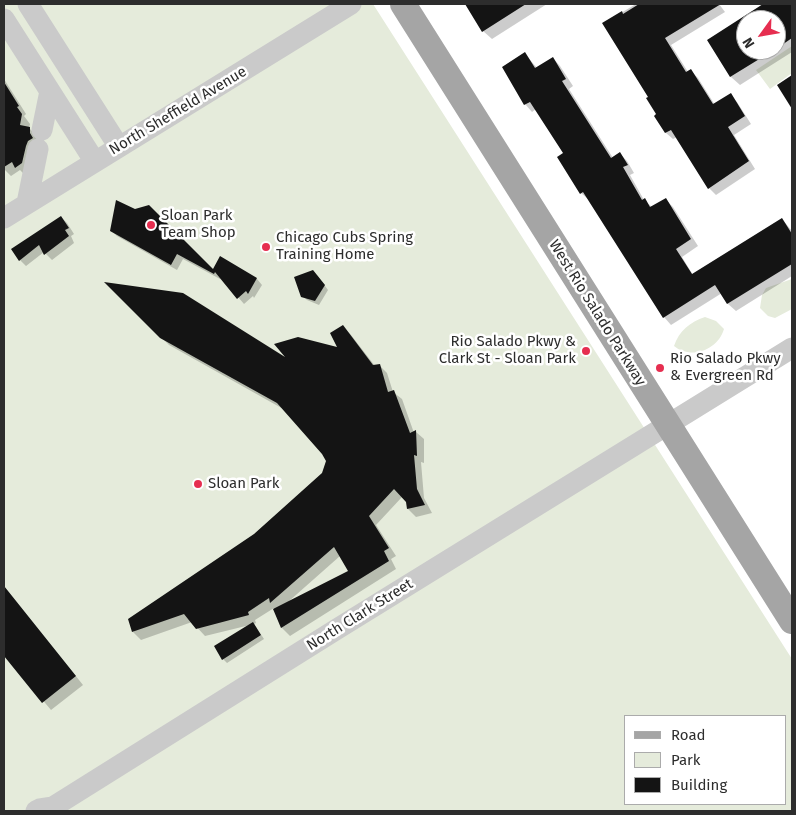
<!DOCTYPE html>
<style>
body{margin:0}
#map{position:relative;width:796px;height:815px;overflow:hidden;background:#fff;font-family:"Fira Sans",sans-serif}
canvas{display:block}
.frame{position:absolute;inset:0;border:5px solid #2d2d2d;pointer-events:none}
.legend{position:absolute;left:624px;top:715px;width:162px;height:90px;box-sizing:border-box;background:#fff;border:1px solid #ababab;margin:0;padding:6px 9px;list-style:none;font-size:15px;color:#2d2d2d}
.legend li{display:flex;align-items:center;gap:10px;height:25px}
.legend b{width:25px;border:1px solid #ababab}
.north{position:absolute;left:736px;top:10px;width:50px;height:50px;box-sizing:border-box;background:#fff;border:1px solid #ababab;border-radius:50%;rotate:238deg;font-size:14px;font-weight:700;line-height:20px;text-align:center;color:#2d2d2d}
.north::after{content:'';display:block;margin:auto;width:18px;height:22px;background:#e62e50;clip-path:polygon(50% 0,100% 100%,50% 72%,0 100%)}
</style>
<div id="map">
<canvas width="796" height="815"></canvas>
<div class="frame"></div>
<ul class="legend">
<li><b style="height:6px;background:#a5a5a5"></b>Road</li>
<li><b style="height:14px;background:#e5ebdb"></b>Park</li>
<li><b style="height:14px;background:#141414"></b>Building</li>
</ul>
<div class="north">N</div>
</div>
<script>
const context = document.querySelector('canvas').getContext('2d');
context.lineJoin = 'round';
function paint(path, color) {
  context.fillStyle = color;
  context.fill(path, 'evenodd');
}
function strokePath(path, color, width, dash) {
  context.strokeStyle = color;
  context.lineWidth = width;
  context.lineCap = dash ? 'butt' : 'round';
  context.setLineDash(dash || []);
  context.stroke(path);
}
function label(font, color, halo, rows, align = 'center') {
  context.font = font + ' "Fira Sans",sans-serif';
  context.lineWidth = 5;
  context.setLineDash([]);
  context.textBaseline = 'middle';
  context.strokeStyle = halo;
  context.fillStyle = color;
  for (const [text, x, y, turn = 0] of rows) {
    context.save();
    context.translate(x, y);
    context.rotate((+turn || 0) * Math.PI / 180);
    context.textAlign = isNaN(turn) ? turn : align;
    if (halo) context.strokeText(text, 0, 0);
    context.fillText(text, 0, 0);
    context.restore();
  }
}
paint(new Path2D(`
 M4,4H373L792,659V811H4ZM625,716H785V804H625Z
 M792,46V73L770,89L756,70Z
 M792,279V309L775,318L768,316L760,308L762,295L766,288Z
 M705,317L716,321L724,329C718,350 691,360 674,346C679,331 690,322 705,317Z`), '#e5ebdb');
paint(new Path2D(`
 M466,4H547L492,39L483,31Z
 M636,4H719L725,12L671,45L688,72L691,71L698,78L715,105L730,95L737,102L751,124L734,135L755,169L716,195L709,188L677,137L673,139L666,133L656,116L658,115L649,97L604,23Z
 M765,4H792V52L740,85L731,77L708,40ZM746,20H776V50H746Z
 M525,54L537,68L553,58L560,66L573,86L569,89L613,158L620,154L627,161L634,173L630,175L644,200L652,207L666,200L673,207L698,246L682,257L693,275L782,219L792,231V276L736,311L728,304L722,293L671,325L664,317L589,200L581,193L564,154L536,109L532,112L525,104Z
 M4,79L26,114L24,116L30,124L29,128L38,137L25,175L20,170L11,176L4,169Z
 M117,201L213,271L221,258L257,279L262,285L254,298L253,296L244,304L221,277L220,279L183,259L177,270L117,236L111,230Z
 M61,217L67,223L74,234L71,236L74,243L52,260L44,252L26,266L20,260Z
 M317,275L328,290L319,305L307,300L303,296Z
 M108,284L289,361L339,348L343,327L351,335L375,366L379,365L387,373L393,392L402,399L414,433L416,432L424,439V463L421,462L424,498L432,513L416,517L408,509L407,502L402,497L376,525L396,556L391,559L396,569L290,636L282,628L274,608L255,620L256,623L254,624L264,639L227,663L223,659L250,625L205,636L192,622L141,640L133,632L255,535L323,474L328,461L323,453L285,410L169,345ZM340,556L350,572L288,602Z
 M4,586L83,685L51,710L4,654Z`), '#0003');
paint(new Path2D(`
 M465,4H526L482,32Z
 M639,4H721L665,38L686,72L691,69L713,104L731,93L745,116L728,127L749,161L708,189L671,130L665,133L654,116L656,114L646,98L648,97L602,23L622,11L623,14Z
 M763,4H792V38L776,49V20H746V50H774L730,77L707,40Z
 M525,52L535,68L553,57L566,79L562,81L611,158L620,152L628,165L623,167L642,200L645,198L650,207L666,198L691,239L676,249L692,274L782,218L792,234V264L727,304L715,285L663,318L583,192L580,194L557,157L563,153L530,102L524,105L502,67Z
 M792,75V109L777,85Z
 M4,82L19,106L17,107L22,114L20,125L30,127V133L33,138L28,141L26,146L22,163L15,168L12,162L4,167Z
 M116,200L135,209L149,205L213,269L220,256L257,278L248,294L246,291L237,299L215,272L214,274L177,254L171,265L110,231Z
 M61,216L69,228L65,230L69,236L44,255L39,245L19,261L11,249Z
 M313,270L325,285L315,301L301,297L294,277Z
 M104,282L183,293L285,357L274,344L298,337L337,347L330,333L343,325L373,365L380,364L388,392L394,390L410,433L416,430L417,456L414,455L417,489L425,505L407,509L406,502L394,489L369,516L389,548L384,551L389,561L281,628L273,609L348,571L334,547L270,603L269,598L248,612L249,615L196,629L184,614L132,632L128,619L254,534L322,473L326,461L322,454L277,403L160,338Z
 M4,586L76,676L42,703L4,656Z
 M253,622L261,635L222,660L214,646Z`), '#141414');
strokePath(new Path2D(`
 M28,4L119,147
 M4,19L95,162
 M42,130L50,91
 M27,203L38,149
 M4,218L351,4
 M36,811L40,809L53,807L337,629L792,348`), '#cacaca', 21);
strokePath(new Path2D(`
 M403,4L792,621`), '#a5a5a5', 26);
for (const [x, y, r, color] of [
 [151,225,5,"#e62e50"],
 [266,247,5,"#e62e50"],
 [586,351,5,"#e62e50"],
 [660,368,5,"#e62e50"],
 [198,484,5,"#e62e50"]
]) {
  const dot = new Path2D();
  dot.arc(x, y, r, 0, 2 * Math.PI);
  context.fillStyle = color;
  context.fill(dot);
  strokePath(dot, '#fff', 2);
}
label('15px', '#2d2d2d', '#fff', [
 ["North Sheffield Avenue",178,111,-31],
 ["West Rio Salado Parkway",597,313,58],
 ["North Clark Street",360,615,-32]
]);
label('15px', '#2d2d2d', '#fff', [
 ["Sloan Park",161,216],
 ["Team Shop",161,233],
 ["Chicago Cubs Spring",276,238],
 ["Training Home",276,255],
 ["Rio Salado Pkwy &",576,342,"right"],
 ["Clark St - Sloan Park",576,359,"right"],
 ["Rio Salado Pkwy",670,359],
 ["& Evergreen Rd",670,376],
 ["Sloan Park",208,484]
], 'left');
</script>
